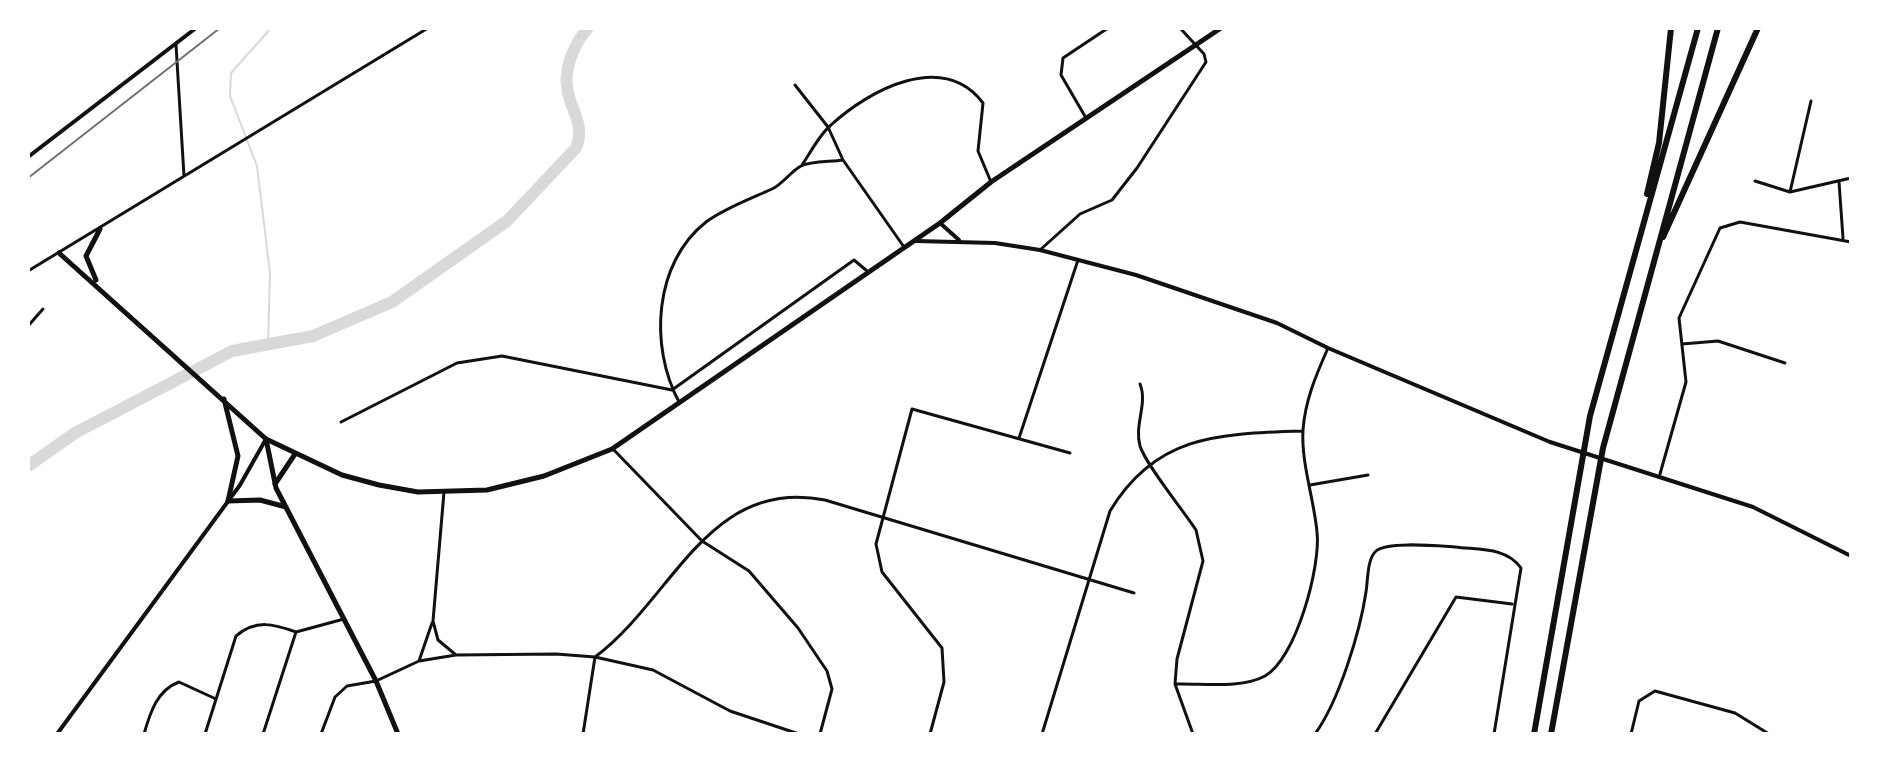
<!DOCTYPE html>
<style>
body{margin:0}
#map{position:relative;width:1879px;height:762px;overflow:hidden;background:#fff;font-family:Karla,sans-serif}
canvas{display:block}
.frame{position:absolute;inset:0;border:30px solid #fff;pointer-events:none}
</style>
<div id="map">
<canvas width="1879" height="762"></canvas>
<div class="frame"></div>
</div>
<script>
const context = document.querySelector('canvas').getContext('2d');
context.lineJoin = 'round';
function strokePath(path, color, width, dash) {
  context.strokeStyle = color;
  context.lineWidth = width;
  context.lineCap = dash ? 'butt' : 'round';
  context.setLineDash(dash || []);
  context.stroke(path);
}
strokePath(new Path2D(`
 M268,344L270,273L257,166L230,96L231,73L271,28`), '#d9d9d9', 2);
strokePath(new Path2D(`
 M28,466L75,433L232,351L313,336L392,302L507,221L576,148C586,123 570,112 567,87C564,68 575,42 588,28`), '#d9d9d9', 12);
strokePath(new Path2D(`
 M1850,28L1851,30
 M176,45L184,176
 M795,85L828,127L843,160L904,247
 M1086,118L1061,75L1063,58L1108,28
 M802,165C811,152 819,135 831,125C869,90 943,50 983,103L978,151L991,182
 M1755,181L1790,192L1851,178
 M1839,182L1843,238
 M1790,192L1811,101
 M1040,250L1080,214L1112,200L1137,168L1206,62L1204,54L1180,28
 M28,271L428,28
 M28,326L43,309
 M1682,344L1718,341L1785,363
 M1140,384C1148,404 1134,424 1140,446C1146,465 1183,510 1196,530L1203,561L1177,659L1175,684L1193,734
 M672,390L854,260L867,271
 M679,402C649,346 654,263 706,222C725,208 750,199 772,189C783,184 790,172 801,166C811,161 831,162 843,160
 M341,422L457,363L502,356L672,390
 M1019,438L1078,260
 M613,449L702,541L749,571L798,628L827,671L832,689L820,734
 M1660,474L1686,382L1679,318L1720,228L1740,222L1851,242
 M1310,485L1368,475
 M444,492L433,621L438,640L456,655
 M419,661L432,623
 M1175,684C1202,683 1241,689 1265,676C1296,659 1321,566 1317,532C1314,499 1301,463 1303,430C1305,401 1316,375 1328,348
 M144,734C150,713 157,690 179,682L216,699
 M205,734L236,636C256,619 274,624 296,632
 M263,734L296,632L344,619
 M321,734L335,697L347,686L376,681L419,661L456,655L556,654L595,657L653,670L730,711L799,734
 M583,734L595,657C674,598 708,477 825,500L1134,593
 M930,734L944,682L942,648L882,572L876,544L912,409L1070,453
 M1042,734L1110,511C1157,433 1221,434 1303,431
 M1315,734C1339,701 1360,632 1366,592C1368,580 1367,559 1376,551C1387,541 1439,546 1455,547C1479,550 1506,547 1521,568L1494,734
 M1375,734L1456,597L1512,604
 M1631,734L1639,701L1655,691L1735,713L1769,734`), '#111', 3);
strokePath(new Path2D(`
 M28,157L196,28
 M940,223L959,240
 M916,241L995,243L1040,250L1136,275L1277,323L1328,348L1550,442L1753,507L1851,556
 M57,734L240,485L266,439`), '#111', 4);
strokePath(new Path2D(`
 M266,439L276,488L376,681L398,734
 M228,501L260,500L286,507`), '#111', 5);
strokePath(new Path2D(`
 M59,253L266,439L342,475L379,485L418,492L487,490L544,476L612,449L940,223L991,182L1221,28
 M96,280L86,256L100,229
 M224,399L238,456L228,501
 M275,484L295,454`), '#111', 5);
strokePath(new Path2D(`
 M1647,194L1659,143L1671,28
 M1663,237L1758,28
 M1534,734L1590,416L1698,28
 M1551,734L1603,448L1718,28`), '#111', 6);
strokePath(new Path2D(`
 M28,178L220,28`), '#707070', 2);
</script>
